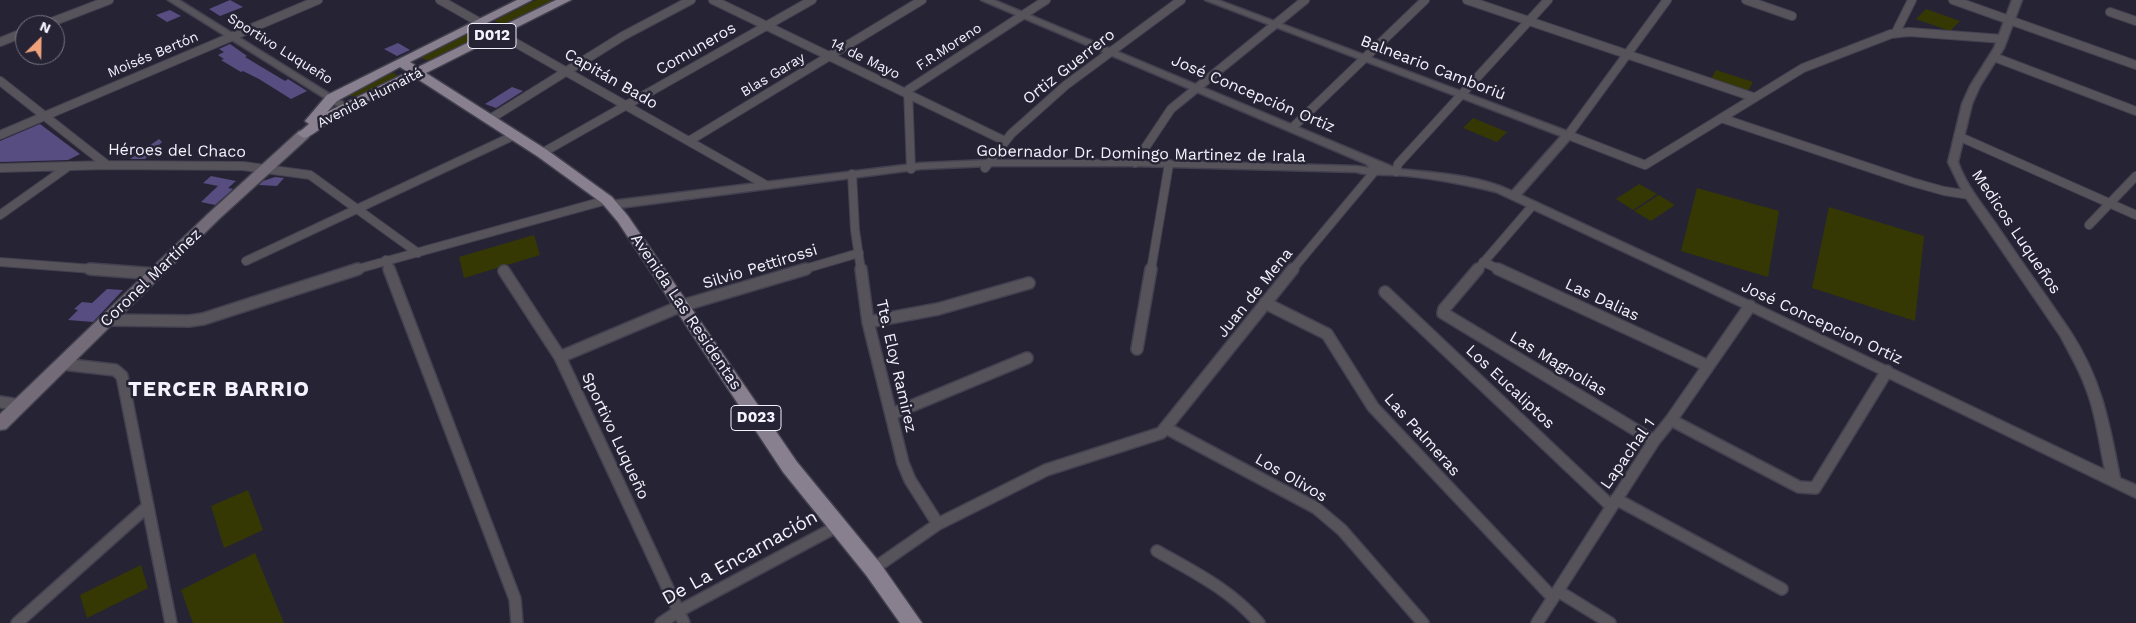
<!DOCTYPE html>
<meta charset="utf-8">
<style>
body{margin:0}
#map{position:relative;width:2136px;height:623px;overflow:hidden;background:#262434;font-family:"Work Sans",sans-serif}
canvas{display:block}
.north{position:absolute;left:15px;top:15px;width:50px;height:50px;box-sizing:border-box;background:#262434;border:1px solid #787684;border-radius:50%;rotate:23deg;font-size:14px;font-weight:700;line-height:20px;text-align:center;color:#f3f2fd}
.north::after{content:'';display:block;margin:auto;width:18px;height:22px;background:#f1a27b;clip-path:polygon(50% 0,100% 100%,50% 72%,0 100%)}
</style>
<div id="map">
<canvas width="2136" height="623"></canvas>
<div class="north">N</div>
</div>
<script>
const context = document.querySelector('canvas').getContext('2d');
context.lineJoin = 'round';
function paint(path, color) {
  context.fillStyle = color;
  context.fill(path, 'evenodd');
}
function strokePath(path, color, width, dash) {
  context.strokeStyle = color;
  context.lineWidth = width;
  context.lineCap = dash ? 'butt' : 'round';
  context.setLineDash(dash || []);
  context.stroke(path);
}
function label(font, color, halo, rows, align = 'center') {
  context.font = font + ' "Work Sans",sans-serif';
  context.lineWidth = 5;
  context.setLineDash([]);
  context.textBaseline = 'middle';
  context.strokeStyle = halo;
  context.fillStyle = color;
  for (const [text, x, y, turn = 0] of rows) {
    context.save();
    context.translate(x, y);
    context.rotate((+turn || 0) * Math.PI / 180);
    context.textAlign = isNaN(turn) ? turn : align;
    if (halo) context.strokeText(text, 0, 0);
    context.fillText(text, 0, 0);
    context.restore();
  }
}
paint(new Path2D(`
 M536,0H554L503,24L494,21Z
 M1926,9L1960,21L1950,31L1916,19Z
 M472,32L482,35L430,61L420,58Z
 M1716,70L1753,82L1748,91L1711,79Z
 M389,73H394L398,76L358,97L349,96V94Z
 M1473,118L1507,132L1497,142L1463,128Z
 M1639,184L1657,194L1633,210L1616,199Z
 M1697,188L1779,211L1768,277L1681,251Z
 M1659,195L1675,205L1651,221L1634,211Z
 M1829,207L1924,236L1915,321L1812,288Z
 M534,235L540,255L464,278L459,257Z
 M248,490L263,530L224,548L211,506Z
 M255,553L284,623H193L181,590Z
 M141,565L148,588L87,618L80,595Z`), '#353803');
paint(new Path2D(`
 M230,0L243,7L220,16L209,9Z
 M170,10L181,16L167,22L156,15Z
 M398,43L410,50L397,56L384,49Z
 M230,44L247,56L245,57L285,81L288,79L307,91L291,99L259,79L243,71L241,72L221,60L224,59L218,55L224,52L219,49Z
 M512,87L523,91L496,108L485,104Z
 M40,124L80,154L68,160L0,162V141Z
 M159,139L162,142L145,159H130Z
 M211,176L236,181L228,188L233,189L215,205L201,202L218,186L203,183Z
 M275,177L284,178L277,186L259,185L263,181Z
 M107,289L123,290L93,322L68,320L78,310L74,309L82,302L92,303Z`), '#574d80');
const minorFar1 = new Path2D(`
 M440,0L766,185
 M713,0L1005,141
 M1467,0L1753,97
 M1667,0L1568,135L1645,165L1803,68L1891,34L1909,32L2003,39
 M1746,0L1792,16
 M1953,0L2136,65
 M2110,12L2136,21
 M44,25L109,0
 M1896,32L1912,0
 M0,42L25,32
 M1994,57L2136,111
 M0,81L107,165
 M1721,118L1912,182L1944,191L1970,195
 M490,119L623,36L691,0
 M1292,128L1425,0
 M0,135L318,0
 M1958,136L2136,215
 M689,141L922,0
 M542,153L812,0
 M1135,163L1171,109L1305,0
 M0,168L107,165L243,166L310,175L418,253
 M985,168L1011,134L1066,85L1181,0
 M911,169L908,90L1046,0
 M1396,172L1398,164L1548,0
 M852,174L855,230L861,270
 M0,215L69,166
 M2089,225L2136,176
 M386,260L390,270
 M246,261L515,135
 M0,262L106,270
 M1483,262L1501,270
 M354,270L607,200
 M801,270L859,253
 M1151,270L1169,164
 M1292,270L1374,172L1375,169L1371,164
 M1477,270L1533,205`);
const minor = new Path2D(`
 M90,269L156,274
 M389,269L515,599L517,623
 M861,269L868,322L903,463L910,480L938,524
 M1478,269L1444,309L1443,313L1654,441
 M1498,269L1708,366
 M504,271L560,357L684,623
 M1385,292L1611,506
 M1265,303L1327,334L1373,407L1553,598
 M108,320L189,321L203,319L358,269
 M868,322L938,309L1029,283
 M1137,349L1151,269
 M560,357L681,306L806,269
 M62,364L115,370L122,376L171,623
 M0,402L19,405
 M892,414L1027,358
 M1671,420L1799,487L1815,488L1887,371
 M1166,428L1316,508L1342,530L1423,623
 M1616,499L1782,589
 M1157,551C1194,572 1231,590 1259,623
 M873,569L938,524L1046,470L1161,433L1293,269
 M1558,591L1610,623
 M17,623L148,506
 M661,623L679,611L836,527
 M1537,623L1654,441L1671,420L1750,306`);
const tertiary = new Path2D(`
 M168,0H179L351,107L350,109H342Z
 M981,0H994L1398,169C1436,173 1478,175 1512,191L1561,136L1205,0H1218L1572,133L1573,135L1572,137L1521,195L1754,303L2105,470C2099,442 2096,413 2085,386C2079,369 2069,353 2061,337L1964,195L1948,162L1962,104L1970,86L1994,48L2012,0H2022L2004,48L1980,86L1972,104L1958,162C1966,185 1982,204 1996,224C2020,260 2046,295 2070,331C2102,380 2109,422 2120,478L2136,485V498L1746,309L1496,192C1463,184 1428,177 1395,175C1381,174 1369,176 1356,172L1135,166H988L921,169L611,209L605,205L611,201L921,163L988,160H1135L1356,166L1378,169Z`);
const secondary = new Path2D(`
 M304,130L309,131L310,134L309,137L219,219L6,429L0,430V414L209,213L299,131Z`);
const primary = new Path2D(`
 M517,0H532L410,62L418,67L556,0H571L426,73L547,150L612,197L628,216L797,462L880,563L922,623H900L866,575L783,472L618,222L602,203L537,156L416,78C389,91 360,104 333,120C323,125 315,135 304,138L297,134L309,124L305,121L327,95ZM400,67L408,72L327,112L337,101Z`);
strokePath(minorFar1, '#434150', 10);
strokePath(minor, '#434150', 14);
strokePath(tertiary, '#434150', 3);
strokePath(secondary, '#434150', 3);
strokePath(primary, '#434150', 3);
strokePath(minorFar1, '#57535b', 8);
strokePath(minor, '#57535b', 11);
paint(tertiary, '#57535b');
paint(secondary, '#736c78');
paint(primary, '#887f8f');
label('14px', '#f3f2fd', '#262434', [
 ["F.R.Moreno",949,47,-33],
 ["Sportivo Luqueño",280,49,32],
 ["Moisés Bertón",153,55,-23],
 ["14 de Mayo",865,59,26],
 ["Blas Garay",773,75,-31],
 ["Avenida Humaitá",370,98,-27]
]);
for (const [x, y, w] of [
 [492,36,48],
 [756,418,50]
]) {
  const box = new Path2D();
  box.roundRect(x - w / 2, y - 12.5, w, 25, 4);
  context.fillStyle = '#262434';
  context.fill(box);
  strokePath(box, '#f3f2fd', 1);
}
label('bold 15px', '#f3f2fd', null, [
 ["D012",492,36],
 ["D023",756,418]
]);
label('16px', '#f3f2fd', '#262434', [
 ["Comuneros",696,49,-30],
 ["Ortiz Guerrero",1069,67,-38],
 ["Balneario Camboriú",1433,68,21],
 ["Capitán Bado",611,79,30],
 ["José Concepción Ortiz",1253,94,23],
 ["Héroes del Chaco",177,151,1],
 ["Gobernador Dr. Domingo Martinez de Irala",1141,154,1],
 ["Medicos Luqueños",2016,232,56],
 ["Silvio Pettirossi",760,267,-17],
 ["Coronel Martínez",151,278,-44],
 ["Juan de Mena",1255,293,-51],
 ["Las Dalias",1602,300,25],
 ["Avenida Las Residentas",686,312,56],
 ["José Concepcion Ortiz",1822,323,25],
 ["Las Magnolias",1558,364,31],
 ["Tte. Eloy Ramirez",896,366,77],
 ["Los Eucaliptos",1510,387,43],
 ["Las Palmeras",1422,435,48],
 ["Sportivo Luqueño",615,436,65],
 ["Lapachal 1",1628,454,-55],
 ["Los Olivos",1291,478,30]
]);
label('19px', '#f3f2fd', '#262434', [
 ["De La Encarnación",740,558,-29]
]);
context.letterSpacing = '1px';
label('bold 21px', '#f3f2fd', '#262434', [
 ["TERCER BARRIO",219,390]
]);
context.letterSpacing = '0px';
</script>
